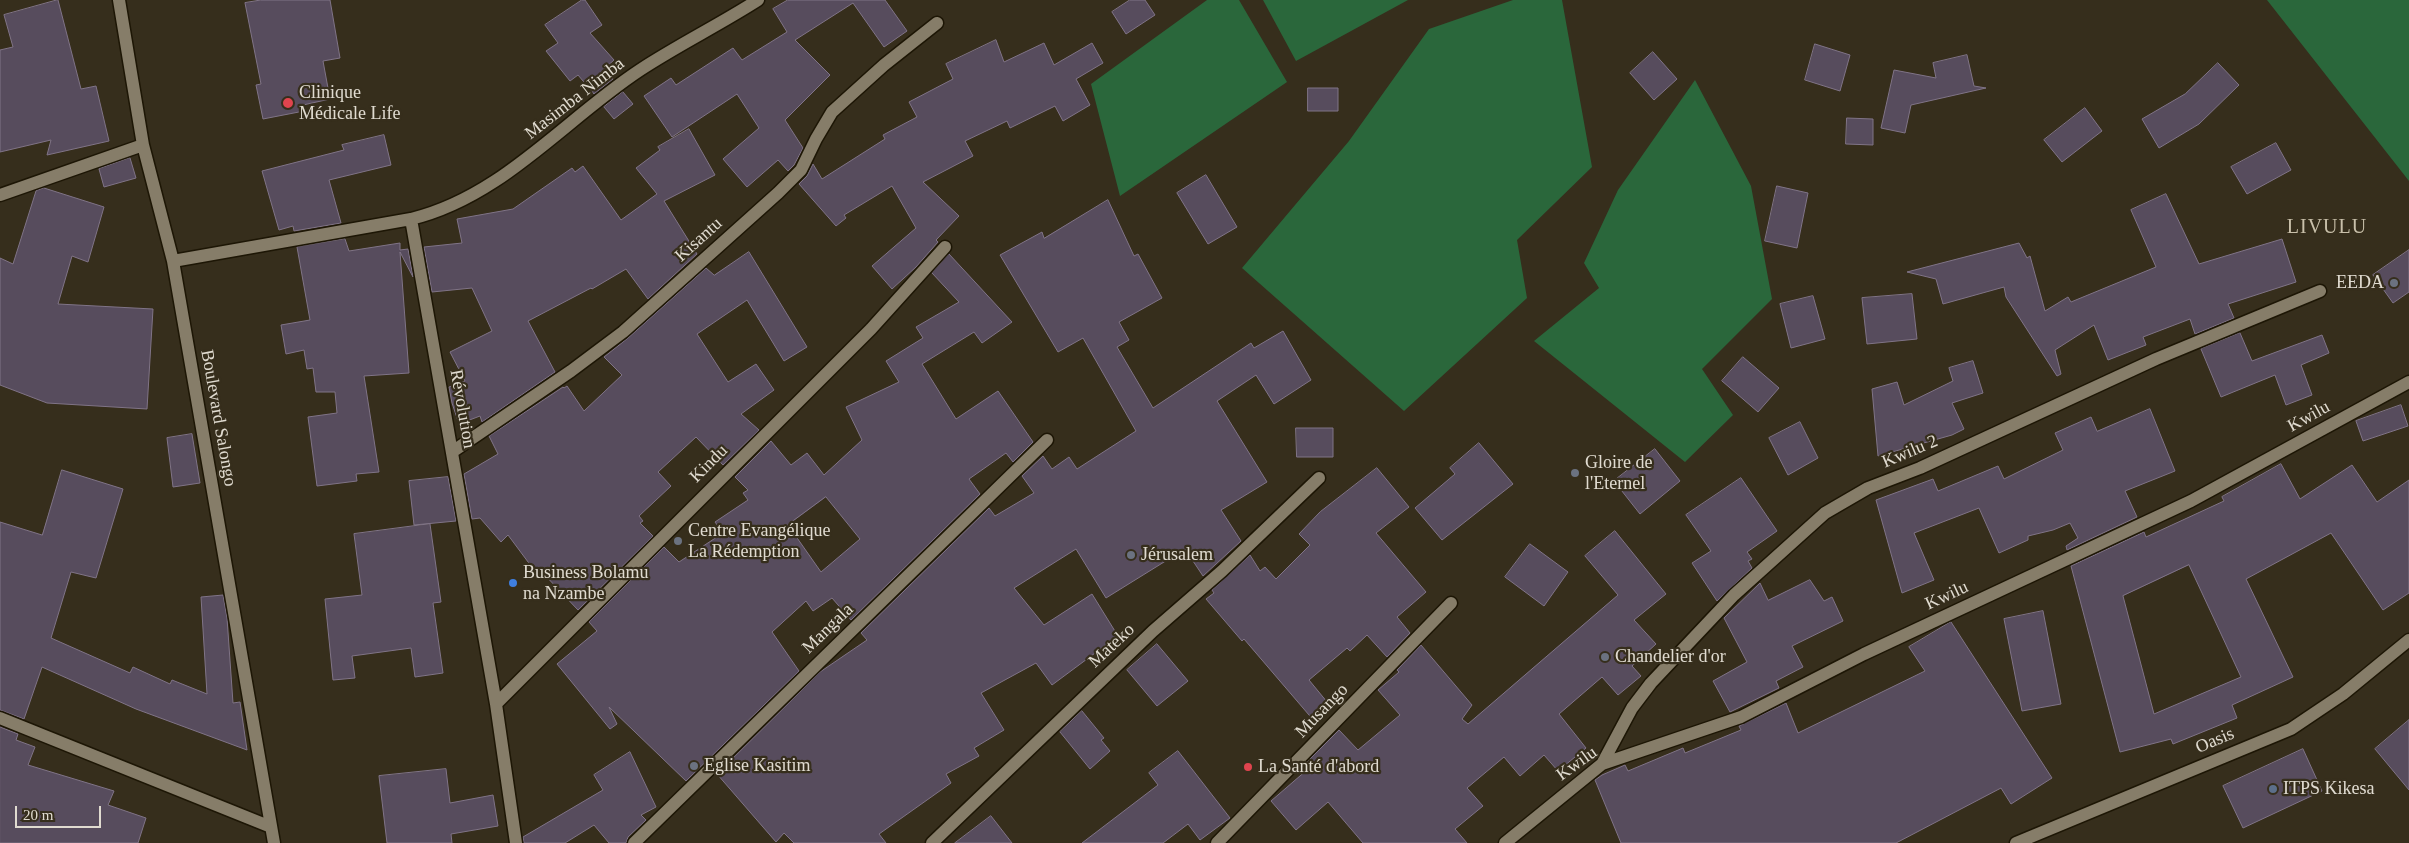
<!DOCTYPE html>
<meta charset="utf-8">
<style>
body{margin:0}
#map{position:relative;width:2409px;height:843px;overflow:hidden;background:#362e1c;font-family:Georgia,serif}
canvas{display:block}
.scale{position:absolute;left:15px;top:806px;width:86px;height:22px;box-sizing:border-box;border:2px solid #e0dbd0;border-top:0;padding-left:6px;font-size:15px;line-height:18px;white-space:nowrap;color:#e0dbd0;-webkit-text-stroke:4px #362e1c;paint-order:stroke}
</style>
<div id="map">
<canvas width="2409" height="843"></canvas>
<div class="scale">20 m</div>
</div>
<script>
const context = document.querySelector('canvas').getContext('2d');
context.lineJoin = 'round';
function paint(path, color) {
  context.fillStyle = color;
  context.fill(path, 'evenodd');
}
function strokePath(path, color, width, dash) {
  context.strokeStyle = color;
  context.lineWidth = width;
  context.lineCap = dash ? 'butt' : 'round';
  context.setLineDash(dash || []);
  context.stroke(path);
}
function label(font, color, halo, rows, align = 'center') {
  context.font = font + ' Georgia,serif';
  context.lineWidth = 4.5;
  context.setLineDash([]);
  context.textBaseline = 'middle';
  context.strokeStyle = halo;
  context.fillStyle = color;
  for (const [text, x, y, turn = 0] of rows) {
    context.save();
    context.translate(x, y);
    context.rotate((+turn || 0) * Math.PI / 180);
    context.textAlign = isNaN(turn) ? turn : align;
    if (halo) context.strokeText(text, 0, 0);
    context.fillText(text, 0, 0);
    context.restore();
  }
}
paint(new Path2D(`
 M1207,0H1239L1287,82L1120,196L1091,84Z
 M1263,0H1408L1296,61Z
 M1513,0H1562L1592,167L1517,240L1527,298L1404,411L1242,268L1349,141L1429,29Z
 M2267,0H2409V181Z
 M1695,80L1751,186L1772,299L1702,369L1733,415L1685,462L1534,341L1599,288L1584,263L1618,190Z`), '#2a673b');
const building = new Path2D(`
 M58,0L81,89L96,86L109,141L47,155L51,140L0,152V50L13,47L4,15Z
 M261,0H330L340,58L323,61L330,99L303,105L304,111L263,119L256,85L261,84L245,3Z
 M582,0H585L602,25L590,33L614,60L605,68L613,79L594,94L578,75L570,81L546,51L558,43L545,25Z
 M788,0H885L907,31L884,47L853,3L795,40L830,75L785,120L803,148L794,165L788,171L778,160L747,187L723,159L759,128L737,94L672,137L644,96L671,78L676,85L733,48L742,60L787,32L773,9Z
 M1130,0H1145L1155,15L1126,34L1112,12Z
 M996,40L1004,62L1044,43L1054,65L1092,43L1103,63L1076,79L1090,105L1063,121L1055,106L1010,128L1007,121L965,141L973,156L923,182L959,216L936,240L938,242L916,267L892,289L872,266L916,228L892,186L844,215L846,218L836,226L799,184L807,176L813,164L822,179L885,139L883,135L917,117L909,102L953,79L946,64Z
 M1815,44L1850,55L1840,91L1805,80Z
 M1653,52L1677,79L1654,100L1630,73Z
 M1967,55L1974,86L1986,88L1911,105L1905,133L1881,128L1894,70L1936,78L1933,63Z
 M2218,63L2239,85L2199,124L2159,148L2142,119L2185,94Z
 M1308,88H1338V111H1308Z
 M623,92L633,104L614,119L604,107Z
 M2085,108L2102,131L2062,162L2044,140Z
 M1847,118L1873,119V145L1846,144Z
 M689,129L715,175L664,201L697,254L648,299L626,269L592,289L591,288L528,321L555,372L482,422L480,416L459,424L452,403L449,387L465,381L450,352L492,331L472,288L432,292L424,247L462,243L457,219L513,209L572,168L575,172L583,166L621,220L657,194L636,168L660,150L658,147Z
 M384,135L391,165L329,180L341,223L294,231L293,226L279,230L262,171L344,150L342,145Z
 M2276,143L2291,170L2247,194L2231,167Z
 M130,158L136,178L104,187L99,169Z
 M1206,175L1237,227L1208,244L1177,193Z
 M1777,186L1808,193L1797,248L1765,241Z
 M44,188L104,207L88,262L72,256L58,304L153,309L147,409L47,403L0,385V258L13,264L36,191Z
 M2166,194L2199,264L2282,239L2296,282L2228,304L2234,318L2195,334L2190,319L2143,337L2146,345L2108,360L2094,325L2055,350L2061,374L2057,376L2006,297L2004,287L1943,304L1936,279L1907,272L2019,243L2027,258L2030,256L2045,311L2068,297L2071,302L2156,267L2131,210Z
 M1108,200L1134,256L1138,254L1162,298L1119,322L1129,340L1117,347L1153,408L1251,343L1254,348L1283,331L1311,380L1274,404L1256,375L1217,401L1267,482L1221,510L1241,541L1203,576L1185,549L1106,598L1076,549L1014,588L1044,625L1092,594L1118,636L1052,685L1036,663L981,693L1004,730L974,748L979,756L946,774L951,783L879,834L886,843H794L784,833L776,842L717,774L820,672L867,640L861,633L989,508L995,516L1034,493L1022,476L1043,456L1052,469L1069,457L1077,469L1136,431L1083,338L1058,352L1000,255L1042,232L1044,238Z
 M345,239L349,251L400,243V250L408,249L413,277L400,252L409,373L364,376L379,472L356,474L357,481L317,486L308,417L337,413L335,392H316L313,368L307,369L304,350L286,354L281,325L310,320L297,247Z
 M2409,250V292L2393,303L2373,275Z
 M749,252L807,347L784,361L747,300L697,334L728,382L756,364L774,390L741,414L759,430L723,465L696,437L658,472L671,486L639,516L643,521L640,523L653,536L578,610L541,571L537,574L508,535L501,542L480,518L472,519L464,474L498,454L489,436L563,387L564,388L567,386L584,411L622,375L604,357L628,338L706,268L714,275Z
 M949,254L1012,322L982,343L974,332L922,364L956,419L998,391L1033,442L1013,462L1006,453L969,479L980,494L851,620L832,598L813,611L806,601L772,632L799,671L686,781L609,707L617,724L610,729L557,664L597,631L589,622L664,547L679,562L723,533L715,522L748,500L743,493L748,490L735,477L771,441L791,465L807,453L824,475L862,440L846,407L899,382L886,361L923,338L916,327L959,302L932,273ZM826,497L860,539L821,572L788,525Z
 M1912,294L1917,339L1867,344L1862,298Z
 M1813,296L1825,339L1791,348L1780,304Z
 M2240,333L2252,361L2322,335L2329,353L2301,365L2312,395L2286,405L2275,375L2221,397L2201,349Z
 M1743,357L1779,388L1758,412L1722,381Z
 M1973,361L1983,393L1952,403L1964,429L1952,435L1878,456L1872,389L1897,382L1904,405L1953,381L1949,368Z
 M2401,405L2408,426L2363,441L2356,421Z
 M2150,409L2175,471L2125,491L2137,517L2067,550L2066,546L2078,538L2070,523L2053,530L2028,536V540L1999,553L1979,508L1914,533L1934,580L1902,593L1876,500L1933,479L1938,491L1998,466L2004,479L2063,450L2055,433L2091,417L2097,431Z
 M1800,422L1818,458L1788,475L1769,438Z
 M1296,428H1333V457H1297Z
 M192,434L200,483L173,487L167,438Z
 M1479,443L1513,484L1442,540L1415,508L1455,474L1450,468Z
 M1655,449L1680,481L1640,514L1614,481Z
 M2281,464L2300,499L2352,465L2377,502L2409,480V593L2383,610L2331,533L2246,579L2293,677L2232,705L2237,718L2173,744L2171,739L2120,752L2071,566L2144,532L2146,537L2224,501L2222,497ZM2189,565L2241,677L2154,714L2123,596Z
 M1377,468L1409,507L1376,533L1426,592L1397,617L1410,633L1387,657L1367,635L1350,651L1347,648L1309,680L1332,708L1315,722L1244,639L1242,641L1206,599L1214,593L1212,590L1250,555L1260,571L1265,567L1276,579L1310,545L1299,534L1320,512Z
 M62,470L123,489L96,578L71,572L51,638L130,673L133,667L170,684L172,680L207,694L201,597L223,595L227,618L233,703L240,702L247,750L136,709L42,667L24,719L0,710V522L42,535Z
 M448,477L456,521L414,525L409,481Z
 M1741,478L1777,531L1747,552L1752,559L1748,561L1752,568L1717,601L1692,563L1711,551L1686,515Z
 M430,524L441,602L433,603L443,673L415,677L411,648L352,656L355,678L333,680L325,599L362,595L354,534Z
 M1615,531L1666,594L1634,620L1656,644L1632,666L1641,676L1618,695L1602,677L1559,714L1586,748L1558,771L1544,755L1520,776L1504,757L1467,788L1483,806L1455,829L1467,843H1363L1328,802L1296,830L1271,801L1308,769L1304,765L1339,730L1358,750L1400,715L1378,690L1399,672L1397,670L1421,645L1472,705L1462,719L1468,724L1618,595L1585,556Z
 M1530,544L1568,572L1544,606L1505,577Z
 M1810,580L1824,601L1832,597L1843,621L1792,646L1803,667L1776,681L1779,688L1730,712L1713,681L1747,662L1724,618L1760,583L1768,600Z
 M2043,611L2061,704L2022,711L2004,619Z
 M1951,622L2052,778L2011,804L2001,788L1896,843H1621L1595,780L1602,775L1625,765L1628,771L1683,748L1685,753L1741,730L1739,726L1786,703L1798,733L1925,671L1909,647Z
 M1157,644L1188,681L1157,706L1127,670Z
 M1082,711L1104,738L1101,740L1110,751L1090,769L1060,732Z
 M2409,720V790L2375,749Z
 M0,727L18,734L16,740L35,747L28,765L114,791L108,805L146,818L138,843H0Z
 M2303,749L2322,791L2243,828L2223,786Z
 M1178,751L1230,818L1200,840L1188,824L1163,843H1082L1158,785L1149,773Z
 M630,752L656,807L641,815L646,820L628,837L626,843H609L594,825L565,843H524L523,837L603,790L594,775Z
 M446,769L450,803L493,795L498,826L451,834L452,843H387L379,776Z
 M991,816L1012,843H955Z`);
paint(building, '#574c5d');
strokePath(building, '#807487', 1);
const street = new Path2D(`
 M119,0L143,145L173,261L274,843
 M0,195L143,145
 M411,219C502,197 564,120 640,70C678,45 719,25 758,0
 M173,261L411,219L496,704L516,843
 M452,452L571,371L623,332L778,193L801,170L816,139L832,112L884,65L937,23
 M496,704L871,329L945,247
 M0,718L271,827
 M1602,764L1632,708L1651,683L1734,595L1825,513L1868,488L1920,468L2156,359L2320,291
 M634,843L1047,440
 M932,843L1153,631L1222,571L1319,478
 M1217,843L1451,603
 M1505,843L1602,764L1741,717L1864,654L2191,501L2409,382
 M2016,843L2291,729L2343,694L2409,640`);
strokePath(street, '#1d1605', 15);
strokePath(street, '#867d69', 12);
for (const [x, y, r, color] of [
 [288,103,6,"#e0444e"],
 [2394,283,5,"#6b7280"],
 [1575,473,5,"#6b7280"],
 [678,541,5,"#6b7280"],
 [1131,555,5,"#6b7280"],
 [513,583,5,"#3f7fe0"],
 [1605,657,5,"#6b7280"],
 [694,766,5,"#6b7280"],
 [1248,767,5,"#e0444e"],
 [2273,789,5,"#5c6f8a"]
]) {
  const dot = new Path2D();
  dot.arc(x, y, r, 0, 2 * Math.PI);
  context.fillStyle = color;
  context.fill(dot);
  strokePath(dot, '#362e1c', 2);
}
label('18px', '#e0dbd0', '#362e1c', [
 ["Clinique",299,93],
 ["Médicale Life",299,114],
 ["EEDA",2384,283,"right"],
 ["Gloire de",1585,463],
 ["l'Eternel",1585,484],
 ["Centre Evangélique",688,531],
 ["La Rédemption",688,552],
 ["Jérusalem",1141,555],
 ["Business Bolamu",523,573],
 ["na Nzambe",523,594],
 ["Chandelier d'or",1615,657],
 ["Eglise Kasitim",704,766],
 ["La Santé d'abord",1258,767],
 ["ITPS Kikesa",2283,789]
], 'left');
label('18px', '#e0dbd0', '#362e1c', [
 ["Masimba Nimba",575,99,-38],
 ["Kisantu",699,240,-42],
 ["Révolution",462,409,80],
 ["Kwilu",2309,417,-29],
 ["Boulevard Salongo",218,418,80],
 ["Kwilu 2",1910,452,-23],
 ["Kindu",709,464,-45],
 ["Kwilu",1947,596,-25],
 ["Mangala",828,629,-44],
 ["Mateko",1112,646,-43],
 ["Musango",1322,711,-46],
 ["Oasis",2215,741,-23],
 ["Kwilu",1577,764,-36]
]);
context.letterSpacing = '1px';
label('20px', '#c9c0aa', '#362e1c', [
 ["LIVULU",2327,228]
]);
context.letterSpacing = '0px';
</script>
